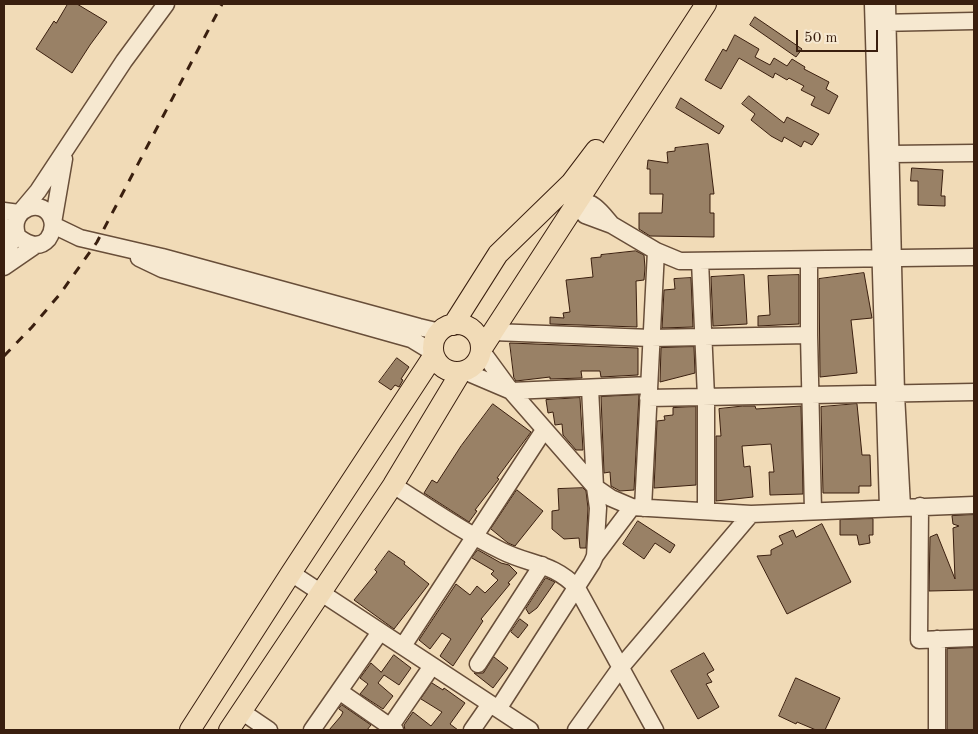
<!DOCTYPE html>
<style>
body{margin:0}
#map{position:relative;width:978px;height:734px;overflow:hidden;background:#f1dbb7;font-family:"Old Standard TT",serif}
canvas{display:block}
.frame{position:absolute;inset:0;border:5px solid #3a1f0f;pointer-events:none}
.scale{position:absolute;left:796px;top:30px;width:82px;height:22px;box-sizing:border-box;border:2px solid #3a1f0f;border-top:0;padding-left:6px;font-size:15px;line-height:18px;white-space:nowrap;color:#3a1f0f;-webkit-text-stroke:4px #f6e8d0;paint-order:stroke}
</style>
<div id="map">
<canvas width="978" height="734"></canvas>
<div class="frame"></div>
<div class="scale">50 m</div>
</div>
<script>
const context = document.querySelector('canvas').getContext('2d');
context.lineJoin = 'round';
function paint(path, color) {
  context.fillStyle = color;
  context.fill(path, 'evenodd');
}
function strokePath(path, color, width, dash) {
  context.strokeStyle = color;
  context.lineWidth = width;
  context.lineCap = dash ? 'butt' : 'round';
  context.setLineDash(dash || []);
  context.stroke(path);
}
const building = new Path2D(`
 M68,4H77L107,22L90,45L72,73L36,49L54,21L56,23Z
 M755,17L802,49L796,57L750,25Z
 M735,35L759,49L755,57L770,65L774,58L787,66L792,59L805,67L804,69L829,82L826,89L838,96L829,114L811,105L815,97L801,90L804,86L789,78L787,80L775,73L773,78L739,58L721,89L705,80L723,49L726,51Z
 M749,96L784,123L787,117L819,134L812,145L804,141L801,147L784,137L782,142L771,136L751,120L755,114L742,104Z
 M681,98L724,126L719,134L676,108Z
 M708,144L714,194H710V213H714V237L650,236L639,229V213H662L663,194H650V169H647L648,160L668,163L667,152L675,151V148Z
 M912,168L943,170L941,196H945V206L918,205V181H911Z
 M636,251L644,255L645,268L644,280L636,281L637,327L550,324V317L564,318L563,313L570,312L566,280L593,277L591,258L601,257V255Z
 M864,273L872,318L851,320L857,373L820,377L819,279Z
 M744,275L747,324L713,326L711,277Z
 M799,275V324L758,326V316L770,315L768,276Z
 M691,278L693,327L662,328L664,290L675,289L674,279Z
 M510,343L638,348V375L601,377L600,371H581L582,378L550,379V377L516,381L514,378Z
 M694,347L695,373L660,382L661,348Z
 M397,358L409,367L401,379L403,380L399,387L395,385L391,390L379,382Z
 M639,395L634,490L620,491L611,486L610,472L604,473L601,397Z
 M580,398L583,450H576L563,435L562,424L555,425L553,412L548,413L546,400Z
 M493,404L531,432L497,478L499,479L475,510L477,511L469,522L424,493L432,480L437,483L461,446Z
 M857,404L862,455H870L871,486H859V493H823L821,407Z
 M743,406H755L756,409L801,406L803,494L770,495L769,472H774L771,444L742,446L744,467L750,466L753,497L716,501V436H721L719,409Z
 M696,407V485L654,488L657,421L665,420L664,416L673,415V408Z
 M583,488L586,491L588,508L586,548H580L579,538L564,539L552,529V511L559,510L558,489Z
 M517,490L543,511L515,546L508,543L491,529Z
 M974,515V590L929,591L930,537L937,534L955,579L953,528L959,526L953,524L952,516Z
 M873,519V535H869L870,543L859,545L857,535H840V520Z
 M638,521L675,545L670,553L655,543L644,559L623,544Z
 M822,524L851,582L787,614L757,556L771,555V550L783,544L779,536L793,530L796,537Z
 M478,550L501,563L509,565L517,573L508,583L510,584L481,619L483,621L453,666L440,656L451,639L442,633L430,649L419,640L456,584L470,595L477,586L485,593L498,580L491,574L494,571L472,558Z
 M389,551L405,562L404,564L429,584L394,629L354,600L377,572L375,570Z
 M546,578L555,582L537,608L529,614L526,609Z
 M520,619L528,625L518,638L511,632Z
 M974,648V730H947V649Z
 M704,653L714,670L707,674L712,682L706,684L719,707L698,719L671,671Z
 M394,655L411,668L399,685L384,675L378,683L393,696L383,709L360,694L368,684L360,678L371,663L381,672Z
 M494,657L508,668L493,688L474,673H483Z
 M796,678L840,698L825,730H816L797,722L796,724L779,716Z
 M432,683L443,690L444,688L465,703L450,724L458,730H405L404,725L413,712L431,726L442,712L421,699Z
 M342,705L371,725L367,730H329L341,716L343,712L339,709Z`);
paint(building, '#998166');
strokePath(building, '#3a1f0f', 1);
const minor = new Path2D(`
 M873,4L888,508
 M887,4L896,394L902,507
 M877,23L974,21
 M892,154L974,153
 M22,210L38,191L124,61L166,4
 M4,211L19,213
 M53,223L64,159
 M53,225L80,238L162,257L419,327L440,332
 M612,225C603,215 593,199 578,202L582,211L585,215L612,225L656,251L680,261L974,257
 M4,227C16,234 34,255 48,239C52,233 54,227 52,220C45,196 8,207 17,235
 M4,251L17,236
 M139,258L162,269L411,339L434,353
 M809,260V335L813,511
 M700,261L706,397V511
 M4,267L36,245
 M493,332L651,338L809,335
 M481,350L511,391L595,487L598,508L595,556L592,563L498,709
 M464,371L511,391L649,385
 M590,388L595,487L611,498L632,507L751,514L974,505
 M648,398L974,392
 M393,485C428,507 464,533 502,551C530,565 554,563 577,588L655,730
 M920,506L919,640L974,638
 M643,508L656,251
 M595,556L632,507
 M291,573L530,730
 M403,646L544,430
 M478,664L542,565
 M339,691L395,730
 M241,711L269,730
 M312,730L380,632
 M388,730L432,666
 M472,730L490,704
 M576,730L621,667L751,514
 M937,730V639`);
const major = new Path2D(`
 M433 348a24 24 0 1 1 48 0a24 24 0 1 1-48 0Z
 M453,325L498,254L571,183L596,150
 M481,350L706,4
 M190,730L291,573L434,355
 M229,730L393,485L461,372`);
strokePath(minor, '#684e39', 19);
strokePath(major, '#3a1f0f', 22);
strokePath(minor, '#f6e8d0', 16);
strokePath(major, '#f1dbb7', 20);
strokePath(new Path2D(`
 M4,356L32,327L60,294L97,242L222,4`), '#3a1f0f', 3, [9, 9]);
</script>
